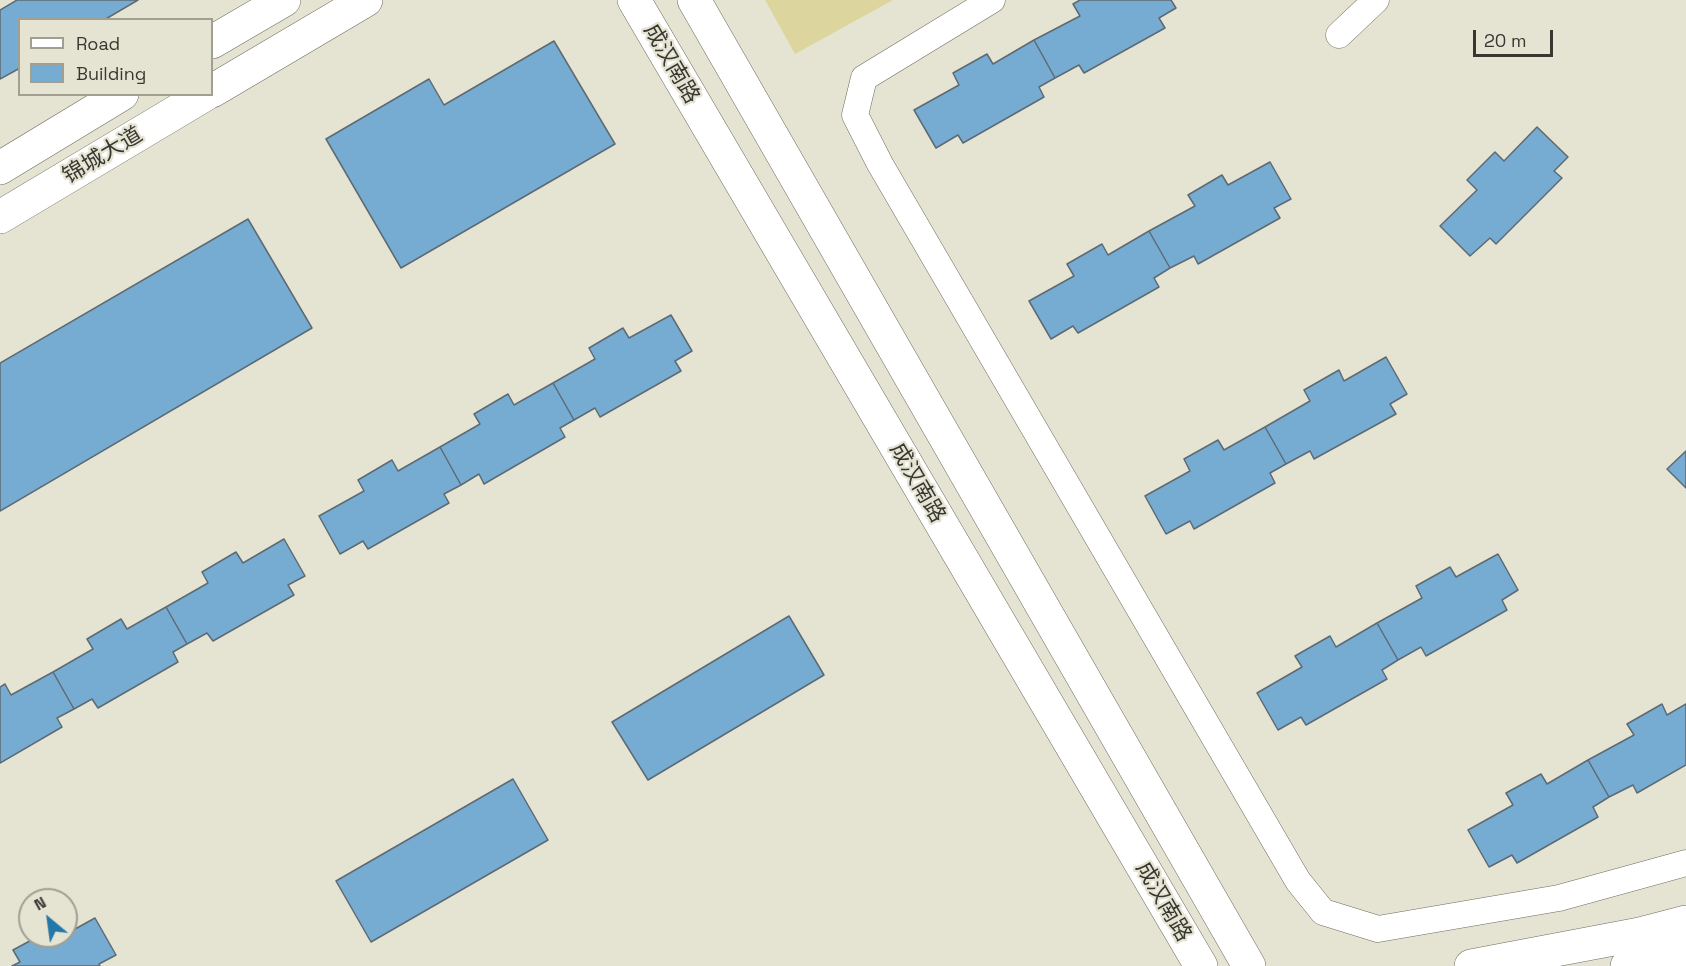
<!DOCTYPE html>
<meta charset="utf-8">
<style>
body{margin:0}
#map{position:relative;width:1686px;height:966px;overflow:hidden;background:#e5e4d3;font-family:"Space Grotesk",sans-serif}
canvas{display:block}
.legend{position:absolute;left:18px;top:18px;width:195px;height:78px;box-sizing:border-box;background:#e5e4d3;border:2px solid #a09f92;margin:0;padding:8px 10px;list-style:none;font-size:18px;color:#383731}
.legend li{display:flex;align-items:center;gap:12px;height:30px}
.legend b{width:30px;border:2px solid #a09f92}
.north{position:absolute;left:18px;top:888px;width:60px;height:60px;box-sizing:border-box;background:#e5e4d3;border:2px solid #a09f92;border-radius:50%;rotate:331deg;font-size:16px;font-weight:700;line-height:24px;text-align:center;color:#383731}
.north::after{content:'';display:block;margin:auto;width:21px;height:27px;background:#2577a8;clip-path:polygon(50% 0,100% 100%,50% 72%,0 100%)}
.scale{position:absolute;left:1473px;top:30px;width:80px;height:27px;box-sizing:border-box;border:3px solid #383731;border-top:0;padding-left:8px;font-size:18px;line-height:21px;white-space:nowrap;color:#383731;-webkit-text-stroke:4px #e5e4d3;paint-order:stroke}
</style>
<div id="map">
<canvas width="1686" height="966"></canvas>
<ul class="legend">
<li><b style="height:8px;background:#fff"></b>Road</li>
<li><b style="height:16px;background:#76acd2"></b>Building</li>
</ul>
<div class="north">N</div>
<div class="scale">20 m</div>
</div>
<script>
const context = document.querySelector('canvas').getContext('2d');
context.lineJoin = 'round';
function paint(path, color) {
  context.fillStyle = color;
  context.fill(path, 'evenodd');
}
function strokePath(path, color, width, dash) {
  context.strokeStyle = color;
  context.lineWidth = width;
  context.lineCap = dash ? 'butt' : 'round';
  context.setLineDash(dash || []);
  context.stroke(path);
}
function label(font, color, halo, rows, align = 'center') {
  context.font = font + ' "Space Grotesk","Noto Sans SC",sans-serif';
  context.lineWidth = 4.5;
  context.setLineDash([]);
  context.textBaseline = 'middle';
  context.strokeStyle = halo;
  context.fillStyle = color;
  for (const [text, x, y, turn = 0] of rows) {
    context.save();
    context.translate(x, y);
    context.rotate((+turn || 0) * Math.PI / 180);
    context.textAlign = isNaN(turn) ? turn : align;
    if (halo) context.strokeText(text, 0, 0);
    context.fillText(text, 0, 0);
    context.restore();
  }
}
paint(new Path2D(`
 M765,0H893L795,54Z`), '#dcd69e');
const building = new Path2D(`
 M17,0H138L104,20H20V68L0,79V10Z
 M1080,0H1171L1176,8L1159,18L1165,28L1084,73L1079,65L1055,78L1034,40L1080,16L1073,4Z
 M1034,40L1055,78L1039,87L1044,97L963,143L958,135L936,148L914,110L959,85L953,73L987,54L993,64Z
 M554,41L615,144L401,268L326,139L429,79L444,105Z
 M1537,127L1568,157L1554,171L1562,178L1496,244L1490,238L1470,256L1440,226L1477,190L1467,180L1495,152L1504,161Z
 M1270,162L1291,199L1274,208L1280,218L1198,264L1194,256L1170,268L1149,231L1195,206L1188,195L1222,175L1228,185Z
 M248,219L312,328L0,511V363Z
 M1149,231L1170,268L1154,278L1159,287L1078,333L1073,326L1051,339L1029,301L1074,276L1067,264L1102,244L1108,255Z
 M671,315L692,351L675,361L681,371L600,417L595,408L574,420L553,383L595,359L589,348L623,328L629,338Z
 M1386,357L1407,394L1390,404L1396,414L1314,459L1310,451L1286,464L1265,427L1310,401L1304,390L1339,370L1344,381Z
 M553,383L574,420L560,428L565,437L484,484L479,474L461,485L440,447L480,424L474,414L508,394L514,405Z
 M1265,427L1286,464L1270,473L1275,483L1194,529L1190,521L1166,534L1145,496L1190,471L1184,459L1218,440L1224,450Z
 M440,447L461,485L444,494L449,503L368,549L363,541L340,554L319,516L364,491L358,480L392,460L398,471Z
 M1686,451V488L1667,469Z
 M284,539L305,576L288,585L294,595L213,641L207,633L187,644L166,607L208,583L202,572L236,552L243,563Z
 M1498,554L1518,590L1502,600L1507,610L1426,656L1421,647L1398,660L1377,623L1422,598L1416,586L1450,567L1456,577Z
 M166,607L187,644L173,652L178,662L98,708L92,699L74,709L53,672L93,649L87,639L121,619L127,629Z
 M789,616L824,675L648,780L612,722Z
 M1377,623L1398,660L1382,670L1387,679L1306,725L1301,717L1278,730L1257,693L1302,667L1295,656L1330,636L1336,647Z
 M53,672L74,709L57,718L62,727L0,763V687L5,684L11,695Z
 M1662,704L1667,715L1686,704V765L1637,793L1633,785L1609,797L1588,760L1634,735L1627,724Z
 M1588,760L1609,797L1593,807L1598,817L1517,863L1512,855L1489,867L1468,830L1513,805L1506,793L1541,774L1547,784Z
 M513,779L548,840L371,942L336,881Z
 M95,918L116,955L99,964L100,966H12L20,962L13,950L39,936H51L54,941L66,936V934Z`);
paint(building, '#76acd2');
strokePath(building, '#5d6a74', 1.5);
const minor = new Path2D(`
 M992,0L864,78L855,115L880,164L1298,881L1323,912L1378,929L1559,898L1686,863
 M1339,35L1376,0`);
const major = new Path2D(`
 M634,0L1201,966
 M694,0L1249,966
 M212,42L284,0
 M212,91L366,0
 M0,168L122,94
 M0,217L206,94
 M1471,966L1640,934L1686,922
 M1627,966L1686,951`);
strokePath(minor, '#6e6c5d', 27);
strokePath(major, '#6e6c5d', 34);
strokePath(minor, '#fff', 26);
strokePath(major, '#fff', 33);
label('22px', '#383731', '#e5e4d3', [
 ["成汉南路",671,64,60],
 ["锦城大道",103,156,-31],
 ["成汉南路",917,483,60],
 ["成汉南路",1163,902,60]
]);
</script>
